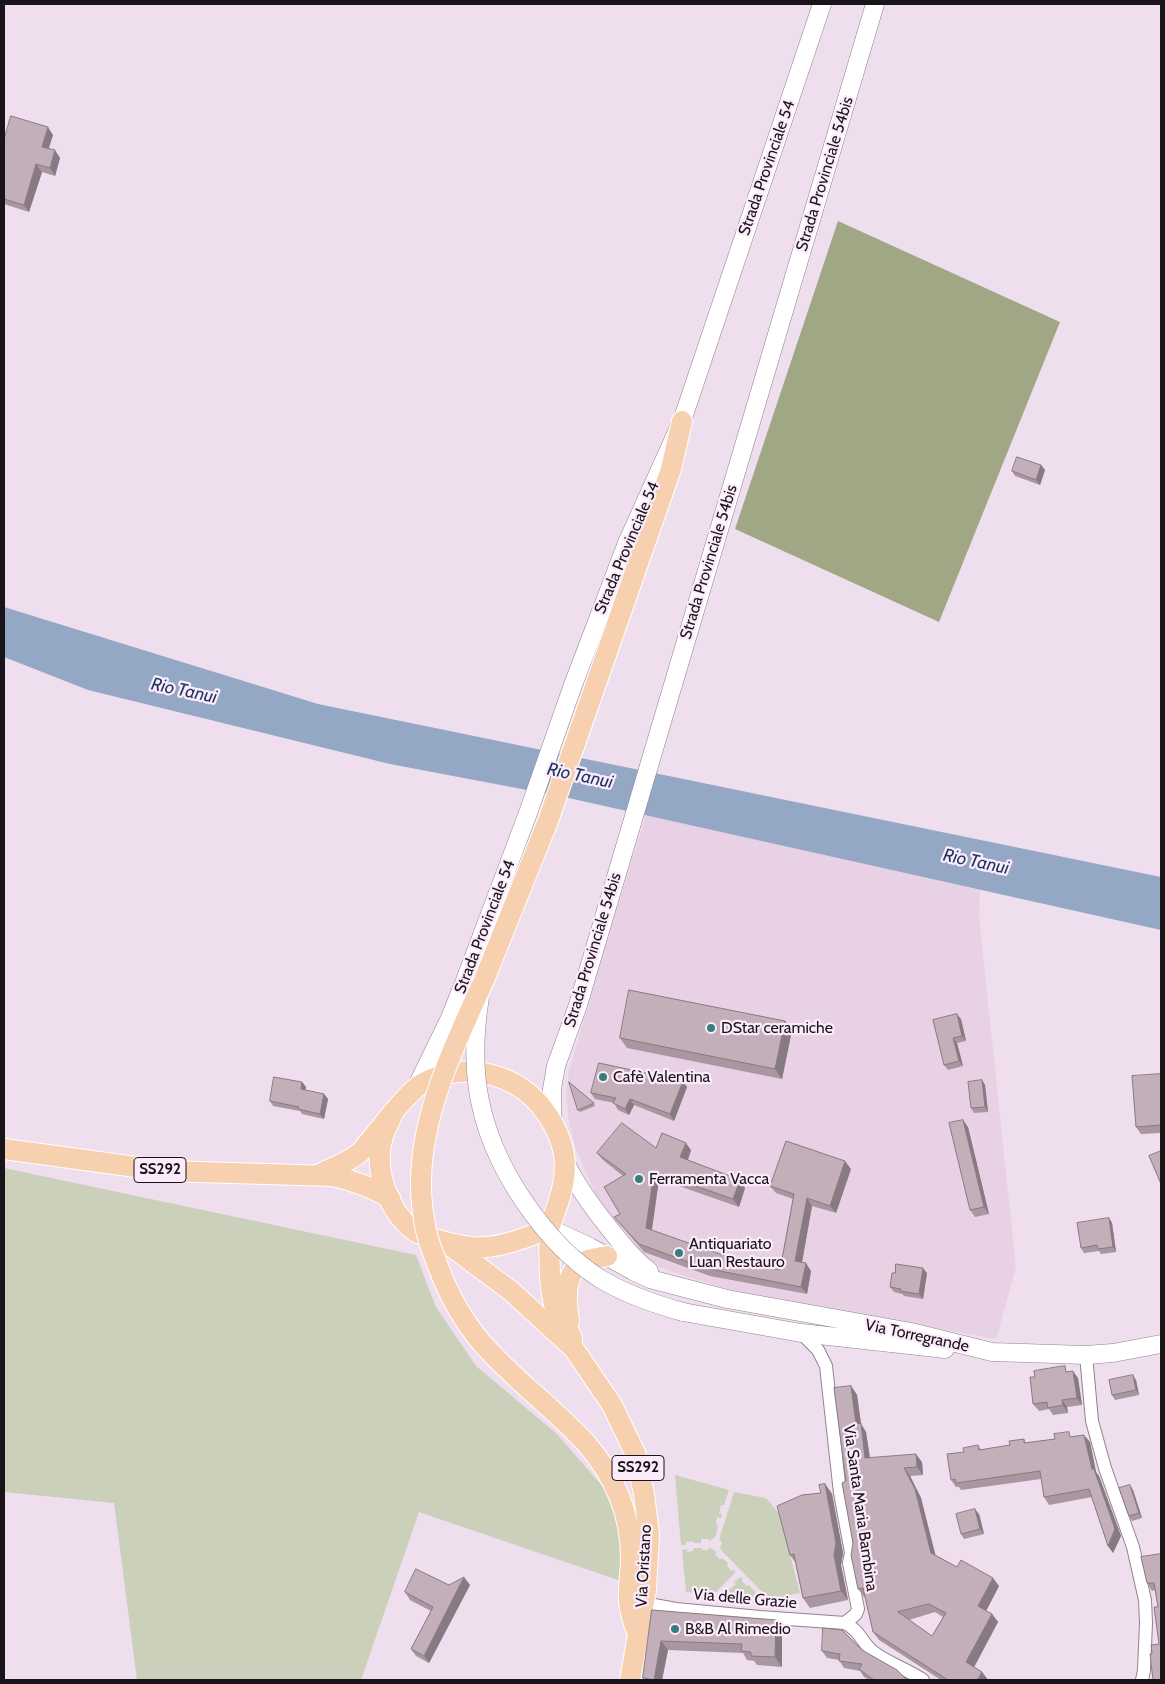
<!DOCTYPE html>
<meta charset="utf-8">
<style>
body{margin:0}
#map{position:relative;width:1165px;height:1684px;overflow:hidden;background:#efdeed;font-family:Cabin,sans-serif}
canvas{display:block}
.frame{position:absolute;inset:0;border:5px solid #191419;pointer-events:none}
</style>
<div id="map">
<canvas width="1165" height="1684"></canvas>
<div class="frame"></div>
</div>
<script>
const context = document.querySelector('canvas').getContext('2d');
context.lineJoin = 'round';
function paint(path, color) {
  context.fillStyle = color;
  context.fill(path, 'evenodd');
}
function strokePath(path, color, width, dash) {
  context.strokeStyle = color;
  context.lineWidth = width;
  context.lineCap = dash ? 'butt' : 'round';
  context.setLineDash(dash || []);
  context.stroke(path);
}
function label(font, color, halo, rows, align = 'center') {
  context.font = font + ' Cabin,sans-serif';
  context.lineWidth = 4.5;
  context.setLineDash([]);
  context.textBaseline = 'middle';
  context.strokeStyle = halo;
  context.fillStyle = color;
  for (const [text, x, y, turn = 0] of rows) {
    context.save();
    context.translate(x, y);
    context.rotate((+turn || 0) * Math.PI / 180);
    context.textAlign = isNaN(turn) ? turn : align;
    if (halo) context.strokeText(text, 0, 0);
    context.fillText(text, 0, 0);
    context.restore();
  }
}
paint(new Path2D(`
 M646,815L980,890L979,916L1016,1268L996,1339L741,1293L669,1271L649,1263L633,1250L599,1202L575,1147L568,1116L566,1094L569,1071L603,953Z`), '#e8d1e5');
paint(new Path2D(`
 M4,1168L416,1255L436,1307L476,1366L556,1433L611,1496L619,1519L624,1582L419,1512L361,1680H137L114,1503L4,1492Z
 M675,1475L729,1490L724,1505H721L719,1513L722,1514L721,1518L717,1517L716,1524L718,1525C717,1532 716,1539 709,1541L708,1539H701V1543H694L693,1541L686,1542V1545H681Z
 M734,1492L766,1498L780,1515L800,1593L790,1595L789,1600L769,1599L720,1549L722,1542L719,1540Z
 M709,1547L717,1552L715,1554L720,1559L722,1558L728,1563L727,1566L732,1571L734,1569L735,1573L714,1594L686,1592L682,1550L687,1549V1552L693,1551L694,1548H702V1550H709Z
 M741,1577L743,1579L742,1581L747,1586L749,1585L760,1597L722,1594L728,1588L730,1589L736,1584L734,1582Z`), '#cad0ba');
paint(new Path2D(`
 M838,221L1060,322L939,622L735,529Z`), '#9fa785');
paint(new Path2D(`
 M4,607L318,704L1161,877V930L564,797L390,764L88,690L4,657Z`), '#94a8c6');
const street = new Path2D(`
 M801,1333L818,1350L826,1366L840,1493L851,1553L849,1563L858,1609L856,1614L845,1623
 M1086,1355L1092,1421L1105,1468L1133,1547L1145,1600L1146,1623L1144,1670L1142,1680
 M643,1603L676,1609L760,1617L845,1623C860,1631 861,1641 872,1651C887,1663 907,1669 923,1680`);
const secondary = new Path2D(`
 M417,1086L450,1018L464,983L528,813L573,685L627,543L682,421L822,4
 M552,1121V1089L556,1066L578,1005L875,4
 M566,1164C578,1188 593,1208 609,1228C622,1244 633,1259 649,1271
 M549,1228L590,1247L633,1271L650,1279L727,1299L911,1332L992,1352L1086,1355L1113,1353L1161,1344
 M683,1312L801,1333L945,1349`);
const primary = new Path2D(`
 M484,980L548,821L671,469L682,421
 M4,1149L165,1171L333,1176C354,1181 372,1187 390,1198
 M318,1175C331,1168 347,1163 358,1154C364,1150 368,1142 373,1137C387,1120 400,1102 416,1088C420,1084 427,1081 432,1079C471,1062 519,1076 544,1110C575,1153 567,1182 549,1228C529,1237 508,1245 487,1247C472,1249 456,1245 441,1241C432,1238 421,1236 413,1230C387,1209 373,1168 383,1136C386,1128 391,1119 394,1111
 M549,1228C550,1252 548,1281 554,1304C557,1317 569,1326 572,1339
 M449,1245L511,1291L574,1349L612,1405L635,1453L644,1494L649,1534L646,1590L630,1680
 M569,1321C566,1301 563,1274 583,1262C590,1258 599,1258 607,1256
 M585,1442C614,1475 631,1513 631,1558C631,1572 628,1587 629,1601C629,1609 633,1619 635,1627`);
strokePath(street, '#928390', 14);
strokePath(secondary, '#928390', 19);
strokePath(primary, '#fff', 22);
strokePath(street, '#fff', 12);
strokePath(secondary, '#fff', 18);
strokePath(primary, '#f7d0af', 20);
const secondaryBridge = new Path2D(`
 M480,997C474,1034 473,1074 482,1110C497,1172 545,1243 599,1278C625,1294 654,1304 683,1312`);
const primaryBridge = new Path2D(`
 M484,980C451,1054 409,1136 424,1219C426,1236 432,1251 438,1266C448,1294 462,1319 481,1342C512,1378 552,1407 585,1442`);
strokePath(secondaryBridge, '#928390', 19, []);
strokePath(primaryBridge, '#fff', 22, []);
strokePath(secondaryBridge, '#fff', 18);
strokePath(primaryBridge, '#f7d0af', 20);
paint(new Path2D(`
 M53,135L48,149L60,158L55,176L42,172L29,212L4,204V140Z
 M1041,465L1045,470L1040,485L1015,476L1012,471Z
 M961,1019L966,1041L957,1043L963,1066L948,1070L944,1065Z
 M785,1021L792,1030L782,1079L627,1048L620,1038Z
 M1161,1074V1133L1141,1134L1136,1127Z
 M982,1080L985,1085L988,1112L974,1113L971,1108Z
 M302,1082L306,1087L305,1090L324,1094L328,1099L324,1119L302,1114L300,1111L273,1106L270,1101Z
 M687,1087L674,1121L634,1105L629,1115L618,1110L614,1103L595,1099L591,1093Z
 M594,1103L595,1106L580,1112L578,1110Z
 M968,1127L989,1214L975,1217L970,1210Z
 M656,1148L691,1150L688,1160L740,1180L745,1188L739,1207L659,1179L652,1230L735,1261L780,1270L793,1199L776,1193L770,1186L851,1169L836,1213L812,1206L802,1262L811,1271L807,1294L710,1276L644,1252L614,1217L620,1214L623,1176L603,1160L597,1153Z
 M1109,1218L1112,1223L1116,1252L1101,1254L1099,1251L1084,1253L1081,1248Z
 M927,1273L923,1299L904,1296L902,1294L894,1292L890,1287Z
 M1069,1371L1078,1378L1082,1405L1067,1407L1068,1413L1053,1415L1049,1409L1039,1411L1033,1404Z
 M1136,1380L1139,1395L1115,1400L1112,1395Z
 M851,1386L857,1395L861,1424L866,1432L870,1458L922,1462L923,1475L910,1476L921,1498L935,1555L957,1567L999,1586L986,1611L992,1614L998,1622L974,1667L982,1672L988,1680H941L879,1640L873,1632L865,1597H864L858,1589L846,1481ZM935,1612L943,1617L932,1636L909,1620Z
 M1073,1437L1090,1442L1096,1472L1099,1476L1121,1536L1113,1553L1108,1546L1092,1497L1049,1505L1044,1497L1041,1479L961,1490L959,1487H956L951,1480L964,1452L978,1445L981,1450L1010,1445L1024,1439L1026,1443Z
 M825,1484L832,1494L843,1553L841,1565L848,1600L810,1608L803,1598L795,1562L790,1555Z
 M1130,1485L1133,1490L1142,1518L1132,1521L1129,1516Z
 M979,1514L984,1534L964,1539L961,1534Z
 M1161,1554V1680L1152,1654L1159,1644L1158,1607L1155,1590L1152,1591L1147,1583Z
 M449,1585H470L429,1663L416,1656L411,1649L431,1611L410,1600L405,1592Z
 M652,1610L782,1629V1667L757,1665L754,1661L747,1660L743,1653L668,1650L662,1680H645L643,1678Z
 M862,1650L907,1680H869L864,1677L860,1671L844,1668L839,1660L827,1658L822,1651Z`), '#a896a0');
paint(new Path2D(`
 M48,127L53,135L47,154L42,147Z
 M55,150L60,158L55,176L50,168Z
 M36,164L42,172L29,212L24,205Z
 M1041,465L1045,470L1040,485L1036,480Z
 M957,1014L961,1019L966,1041L962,1036Z
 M785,1021L792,1030L782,1079L775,1069Z
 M953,1038L957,1043L963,1066L959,1061Z
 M982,1080L985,1085L988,1112L985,1107Z
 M683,1081L687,1087L674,1121L670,1114Z
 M302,1082L306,1087L305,1094L301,1089Z
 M324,1094L328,1099L324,1119L320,1114Z
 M630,1099L634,1105L629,1115L625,1109Z
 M963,1120L968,1127L989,1214L984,1207Z
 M686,1143L691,1150L686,1165L680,1157Z
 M845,1161L851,1169L836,1213L830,1206Z
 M654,1172L659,1179L651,1235L646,1228Z
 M740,1180L745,1188L739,1207L733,1199Z
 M807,1198L812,1206L801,1268L795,1261Z
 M1109,1218L1112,1223L1116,1252L1113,1247Z
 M806,1263L811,1271L807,1294L801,1287Z
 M923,1268L927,1273L923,1299L919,1294Z
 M1073,1371L1078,1378L1082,1405L1077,1398Z
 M1133,1375L1136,1380L1139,1395L1136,1390Z
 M851,1386L857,1395L861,1424L866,1432L871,1466L865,1458L856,1424Z
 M1062,1400L1067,1407L1068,1413L1063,1405Z
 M1084,1435L1090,1442L1096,1472L1099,1476L1121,1536L1113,1553L1108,1546Z
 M916,1454L922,1462L923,1475L917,1467Z
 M904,1468L910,1476L921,1498L937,1561L931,1553Z
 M825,1484L832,1494L843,1553L841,1565L848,1600L841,1591L834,1555Z
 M1130,1485L1133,1490L1142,1518L1139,1513Z
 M975,1509L979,1514L984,1534L980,1529Z
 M464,1577L470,1585L429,1663L424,1656Z
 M993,1578L999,1586L984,1615L978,1606Z
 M992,1614L998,1622L972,1671L966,1662Z
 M776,1620L782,1629V1667L775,1657Z
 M661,1641L668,1650L662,1680H654Z
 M982,1672L988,1680H980L978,1679Z`), '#887a82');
const building = new Path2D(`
 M11,116L48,127L42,147L55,150L50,168L36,164L24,205L4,199V140Z
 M1017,457L1041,465L1036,480L1012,471Z
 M629,990L785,1021L775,1069L620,1038Z
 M957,1014L962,1036L953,1038L959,1061L944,1065L933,1020Z
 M599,1063L683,1081L670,1114L630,1099L625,1109L613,1103L616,1098L591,1093Z
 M1161,1074V1125L1136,1127L1132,1076Z
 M274,1077L302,1082L301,1089L324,1094L320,1114L298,1109L299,1107L270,1101Z
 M982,1080L985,1107L971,1108L968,1082Z
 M569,1082L594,1103L578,1110Z
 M963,1120L984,1207L970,1210L949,1123Z
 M622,1123L656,1148L662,1133L686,1143L680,1157L740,1180L733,1199L654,1172L646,1228L734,1259L733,1261L780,1270L794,1194L770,1186L786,1141L845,1161L830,1206L807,1198L795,1261L806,1263L801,1287L705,1268L639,1244L614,1217L620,1214L604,1187L626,1174L597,1153Z
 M1161,1151V1184L1149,1156Z
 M1109,1218L1113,1247L1098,1249L1097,1245L1081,1248L1077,1223Z
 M896,1264L923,1268L919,1294L900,1291L901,1289L890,1287L892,1273H895Z
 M1065,1366L1066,1372L1073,1371L1077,1398L1062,1400L1063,1405L1048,1408L1047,1402L1033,1404L1030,1377H1035L1034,1371Z
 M1133,1375L1136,1390L1112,1395L1109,1380Z
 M851,1386L856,1424L861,1423L865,1458L916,1454L917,1467L904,1468L915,1489L931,1553L957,1567L961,1560L993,1578L978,1606L992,1614L966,1662L982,1672L978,1679L981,1680H948L873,1632L863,1588L858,1589L851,1555L853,1543L842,1483L846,1481L834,1388ZM929,1604L946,1613L932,1636L898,1612Z
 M1069,1432L1070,1437L1084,1435L1092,1469H1094L1115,1529L1108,1546L1089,1489L1044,1497L1040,1471L956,1483L955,1479L951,1480L947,1454L964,1452L963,1448L978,1445L979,1450L1010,1445L1009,1441L1024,1439V1443L1055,1439L1054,1434Z
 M825,1484L836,1543L834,1555L841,1591L803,1598L794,1554L790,1555L777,1506L802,1495L821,1493L819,1485Z
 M1130,1485L1139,1513L1129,1516L1119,1488Z
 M975,1509L980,1529L961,1534L956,1514Z
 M1161,1554V1680H1153L1150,1654H1152L1151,1645L1159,1644L1154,1607H1158L1154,1583H1147L1141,1557Z
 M416,1569L449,1585L464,1577L424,1656L411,1649L433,1607L405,1592Z
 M652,1610L776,1620L775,1657L751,1656V1652L741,1651L742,1644L661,1641L654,1680L643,1678Z
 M823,1628L842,1630L862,1650L897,1670L907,1680H874L859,1669L862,1664L839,1661L840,1654L822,1651Z`);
paint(building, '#c3afba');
strokePath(building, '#887a82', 1);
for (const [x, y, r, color] of [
 [711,1028,5,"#367f7d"],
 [603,1077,5,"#367f7d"],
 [639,1179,5,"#367f7d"],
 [679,1253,5,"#367f7d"],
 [675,1629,5,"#367f7d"]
]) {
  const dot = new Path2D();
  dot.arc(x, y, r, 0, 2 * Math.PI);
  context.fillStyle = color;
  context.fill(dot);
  strokePath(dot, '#fcebfa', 2);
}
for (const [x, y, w] of [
 [160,1170,52],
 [638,1468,52]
]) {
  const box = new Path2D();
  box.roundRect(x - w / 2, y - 12.5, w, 25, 4);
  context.fillStyle = '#fcebfa';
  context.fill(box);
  strokePath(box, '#191419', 1);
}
label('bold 15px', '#191419', null, [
 ["SS292",160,1170],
 ["SS292",638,1468]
]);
label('16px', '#191419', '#fcebfa', [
 ["Strada Provinciale 54",767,168,-71],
 ["Strada Provinciale 54bis",825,174,-73],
 ["Strada Provinciale 54",627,548,-67],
 ["Strada Provinciale 54bis",709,562,-73],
 ["Strada Provinciale 54",485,927,-69],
 ["Strada Provinciale 54bis",593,950,-73],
 ["Via Torregrande",917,1336,12],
 ["Via Santa Maria Bambina",860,1508,82],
 ["Via Oristano",644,1566,-87],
 ["Via delle Grazie",745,1599,5]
]);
label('16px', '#191419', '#fcebfa', [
 ["DStar ceramiche",721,1028],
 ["Cafè Valentina",613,1077],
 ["Ferramenta Vacca",649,1179],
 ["Antiquariato",689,1244],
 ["Luan Restauro",689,1262],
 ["B&B Al Rimedio",685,1629]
], 'left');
label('italic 18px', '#1c365f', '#fcebfa', [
 ["Rio Tanui",184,691,12],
 ["Rio Tanui",580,776,12],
 ["Rio Tanui",976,862,12]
]);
</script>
